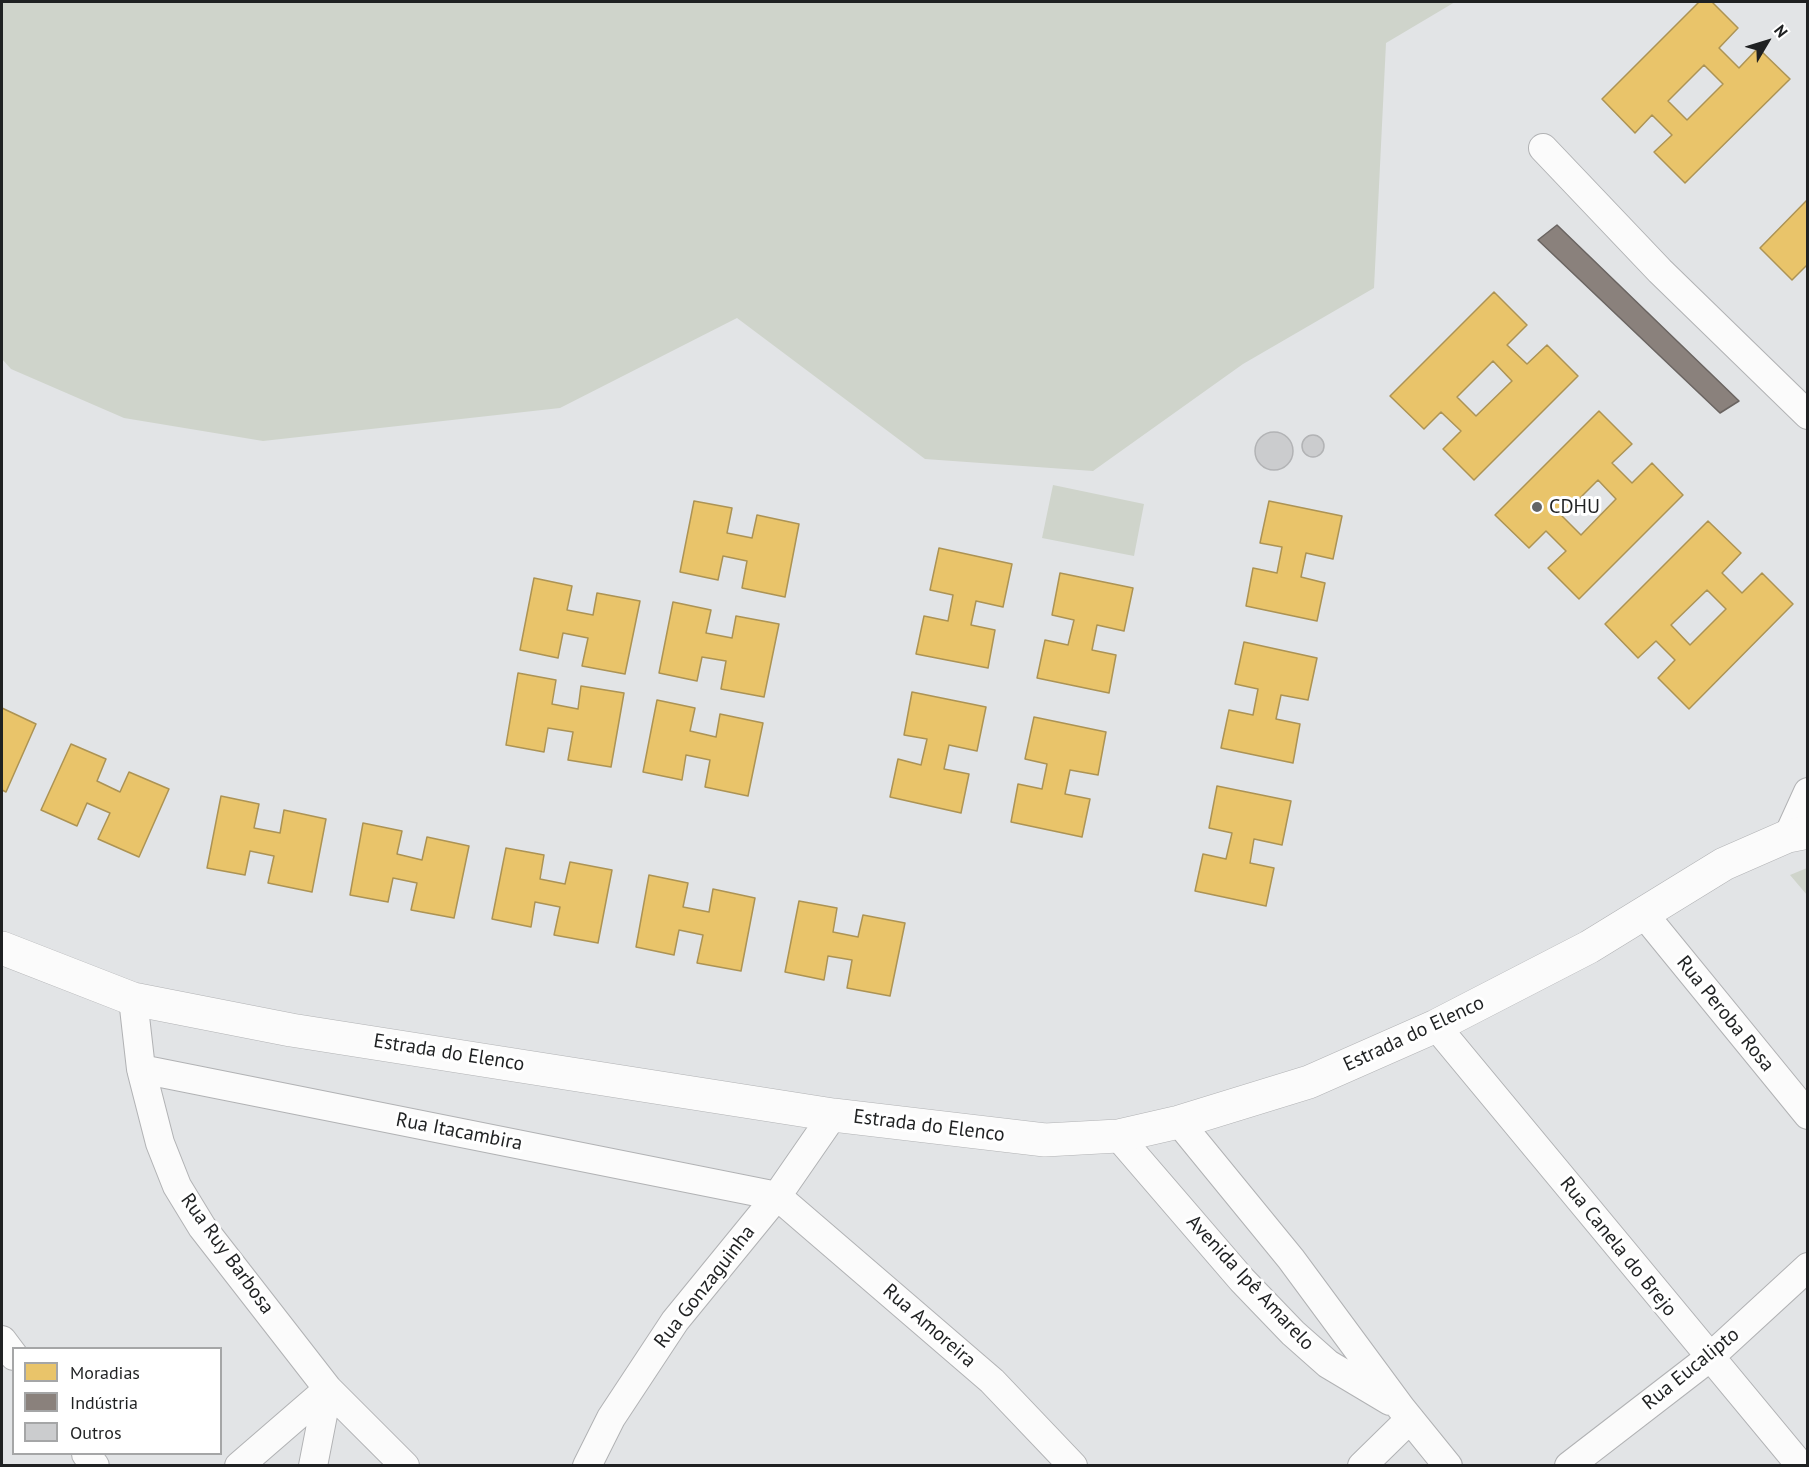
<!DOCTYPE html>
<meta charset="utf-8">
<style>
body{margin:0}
#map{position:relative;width:1809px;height:1467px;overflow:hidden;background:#e2e4e6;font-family:"PT Sans",sans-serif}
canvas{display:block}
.frame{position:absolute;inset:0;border:3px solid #1f2122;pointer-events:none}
.legend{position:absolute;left:12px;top:1347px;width:210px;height:108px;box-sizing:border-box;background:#fff;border:2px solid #a5a6a7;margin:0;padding:8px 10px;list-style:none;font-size:18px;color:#1f2122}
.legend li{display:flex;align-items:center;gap:12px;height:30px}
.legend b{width:30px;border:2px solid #a5a6a7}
.north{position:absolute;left:1737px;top:12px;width:60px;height:60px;-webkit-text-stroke:4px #fff;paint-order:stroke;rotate:52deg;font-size:16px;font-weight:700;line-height:24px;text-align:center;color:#1f2122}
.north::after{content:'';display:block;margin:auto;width:21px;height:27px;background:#1f2122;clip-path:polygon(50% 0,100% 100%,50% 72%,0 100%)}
</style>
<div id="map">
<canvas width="1809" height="1467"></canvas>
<div class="frame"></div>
<ul class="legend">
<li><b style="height:16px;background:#e9c46a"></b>Moradias</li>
<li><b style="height:16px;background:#8a817c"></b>Indústria</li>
<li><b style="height:16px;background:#cbccce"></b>Outros</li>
</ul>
<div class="north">N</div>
</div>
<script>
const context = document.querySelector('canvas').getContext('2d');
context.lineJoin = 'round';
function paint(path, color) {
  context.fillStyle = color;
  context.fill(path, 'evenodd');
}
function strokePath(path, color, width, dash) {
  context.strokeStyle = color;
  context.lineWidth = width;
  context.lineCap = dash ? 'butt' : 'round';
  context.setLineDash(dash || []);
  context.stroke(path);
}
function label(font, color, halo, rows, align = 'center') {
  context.font = font + ' "PT Sans",sans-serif';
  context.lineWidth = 6;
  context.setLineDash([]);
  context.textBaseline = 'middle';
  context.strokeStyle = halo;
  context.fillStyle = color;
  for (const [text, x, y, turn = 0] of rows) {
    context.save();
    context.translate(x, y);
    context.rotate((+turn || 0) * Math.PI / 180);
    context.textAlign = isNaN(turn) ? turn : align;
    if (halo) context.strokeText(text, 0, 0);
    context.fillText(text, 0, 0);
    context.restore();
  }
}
paint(new Path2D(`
 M2,2H1455L1386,43L1374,288L1243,364L1093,471L925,459L737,318L560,408L263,441L124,418L11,369L2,359Z
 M1053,485L1144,504L1134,556L1042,538Z
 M1807,868V895L1790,875Z`), '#cfd4cb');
const homes = new Path2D(`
 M1699,2H1712L1738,28L1719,48L1739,68L1758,48L1790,79L1685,183L1654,152L1672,135L1652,115L1635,133L1602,99ZM1704,65L1723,84L1687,120L1668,101Z
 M1808,199V264L1792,280L1760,248Z
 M1494,292L1527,325L1507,345L1527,364L1547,345L1578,376L1474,480L1443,449L1461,431L1441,412L1424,429L1390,396ZM1493,361L1512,381L1476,416L1457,397Z
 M1599,411L1632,444L1612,463L1632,483L1652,463L1683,495L1579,599L1548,568L1566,551L1546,531L1529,548L1495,515ZM1598,480L1616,499L1581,535L1562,516Z
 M694,501L732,508L727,533L752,538L757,515L799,524L785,597L742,588L747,561L723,556L718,580L680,572Z
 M1269,501L1342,516L1333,559L1306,553L1301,577L1325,583L1317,621L1246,606L1253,568L1277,573L1282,547L1260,543Z
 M1708,521L1741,553L1722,573L1742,593L1762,573L1793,604L1689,709L1658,678L1675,660L1656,641L1638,658L1605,624ZM1707,590L1726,609L1690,645L1671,625Z
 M939,548L1012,564L1003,607L976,601L971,625L995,630L988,668L916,654L924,616L948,621L953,595L930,590Z
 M1060,573L1133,588L1124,631L1097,625L1092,650L1116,655L1109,693L1037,678L1045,640L1068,645L1074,620L1052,615Z
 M534,578L572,586L567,610L593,615L597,593L640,601L625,674L582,666L588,638L563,633L558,658L520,650Z
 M673,602L711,610L706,633L732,638L736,616L779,624L764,697L721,689L726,661L702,657L697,681L659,673Z
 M1244,642L1317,658L1308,700L1281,695L1276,719L1300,724L1293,763L1221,748L1229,710L1253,715L1258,689L1235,684Z
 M518,673L556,680L552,704L578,709L581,686L624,693L611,767L568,760L573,732L548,728L544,752L506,745Z
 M912,692L986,707L977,751L949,745L944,769L969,774L961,813L890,797L898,759L921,765L927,739L904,735Z
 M657,700L695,708L690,731L716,737L720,714L763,723L748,796L705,787L710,760L686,755L682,780L643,772Z
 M2,708L36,724L6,792L2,790Z
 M1034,717L1106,732L1098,775L1070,770L1065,794L1090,799L1082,837L1011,822L1018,784L1042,789L1047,764L1025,759Z
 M71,744L106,759L97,781L120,792L129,772L169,789L139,857L98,839L110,813L87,803L77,826L41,810Z
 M1217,786L1291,801L1282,845L1254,839L1250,863L1274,868L1266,906L1195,891L1203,854L1226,859L1232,833L1209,828Z
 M221,796L259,804L254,828L280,833L284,810L326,819L312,892L268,883L274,856L250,851L245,875L207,868Z
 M363,823L402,831L397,854L422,860L427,837L469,846L454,918L411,910L417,883L393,878L388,902L350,895Z
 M506,848L544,855L540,879L565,884L570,862L612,870L598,943L554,935L560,907L535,902L531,927L492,919Z
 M649,875L688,883L683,907L709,912L713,889L755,898L741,971L697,963L703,935L679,930L674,955L636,947Z
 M799,901L837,908L833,932L858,937L863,915L905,923L890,996L847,988L852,960L828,956L824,980L785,972Z`);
paint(homes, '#e9c46a');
strokePath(homes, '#ac9354', 1.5);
const industry = new Path2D(`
 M1557,225L1739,401L1720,413L1538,240Z`);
paint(industry, '#8a817c');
strokePath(industry, '#6a6461', 1.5);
const building = new Path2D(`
 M1255 451a19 19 0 1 1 38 0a19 19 0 1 1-38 0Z
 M1302 446a11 11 0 1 1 22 0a11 11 0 1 1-22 0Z`);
paint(building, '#cbccce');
strokePath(building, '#b2b3b5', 1.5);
const street = new Path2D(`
 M1543,148L1660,271L1808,415
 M1788,836L1808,792
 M1643,913L1808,1115
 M133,999L141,1069L160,1143L177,1186L202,1227L328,1389L405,1466
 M1436,1026L1801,1466
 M141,1069L777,1196L992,1381L1073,1466
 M1179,1122L1291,1259L1401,1408L1448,1466
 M1118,1136L1242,1280L1293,1333L1328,1364L1390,1401
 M2,1340L14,1356
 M86,1454L95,1466
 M239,1466L328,1389
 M313,1466L328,1389
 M587,1466L611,1418L675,1321L777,1196L833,1115
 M1362,1466L1410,1419
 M1569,1466L1709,1358L1808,1267`);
const secondary = new Path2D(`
 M2,948L133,999L291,1030L833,1115L1045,1140L1118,1136L1179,1122L1309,1082L1436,1026L1589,947L1724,864L1788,836L1808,832`);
strokePath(street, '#b1b2b4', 30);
strokePath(secondary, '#b1b2b4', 34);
strokePath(street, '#fbfbfb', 28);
strokePath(secondary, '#fbfbfb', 33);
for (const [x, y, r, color] of [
 [1537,507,6,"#636567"]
]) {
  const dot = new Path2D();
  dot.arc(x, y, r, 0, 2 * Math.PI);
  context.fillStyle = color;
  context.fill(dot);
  strokePath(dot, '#fff', 2);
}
label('20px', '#1f2122', '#fff', [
 ["CDHU",1549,507]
], 'left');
label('20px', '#1f2122', '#fff', [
 ["Rua Peroba Rosa",1725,1014,51],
 ["Estrada do Elenco",1414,1034,-25],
 ["Estrada do Elenco",449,1053,9],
 ["Estrada do Elenco",929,1126,7],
 ["Rua Itacambira",459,1132,11],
 ["Rua Canela do Brejo",1618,1247,51],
 ["Rua Ruy Barbosa",227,1254,54],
 ["Avenida Ipê Amarelo",1250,1283,47],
 ["Rua Gonzaguinha",705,1287,-52],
 ["Rua Amoreira",929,1326,41],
 ["Rua Eucalipto",1691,1369,-39]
]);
</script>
